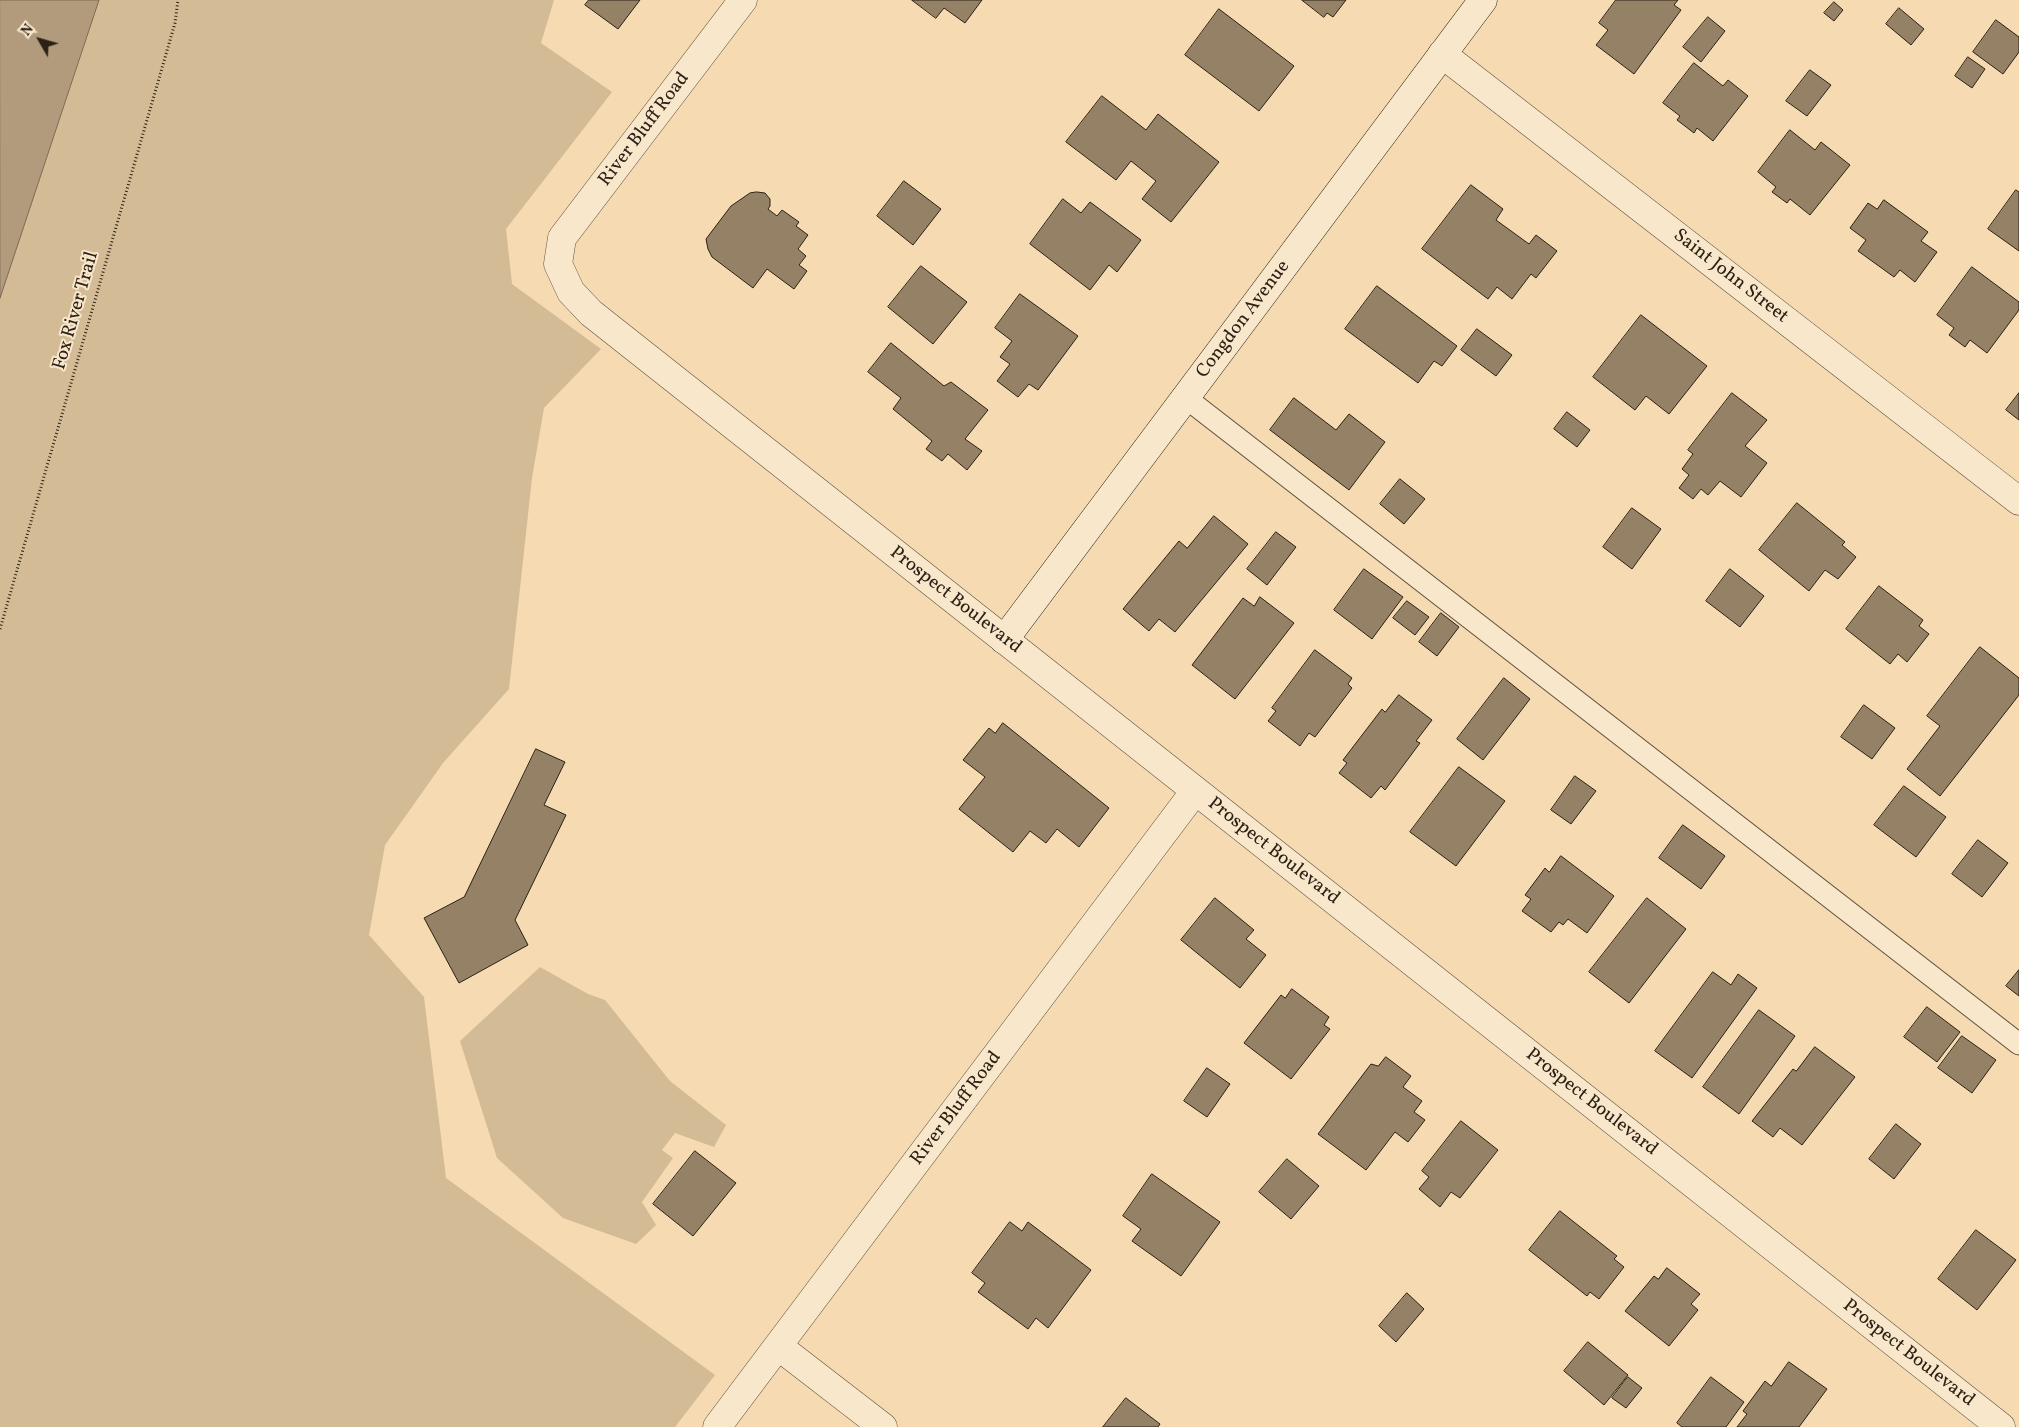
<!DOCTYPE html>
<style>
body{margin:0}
#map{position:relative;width:2019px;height:1427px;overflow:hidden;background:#f6dab1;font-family:Vollkorn,serif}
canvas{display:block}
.north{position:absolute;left:15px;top:15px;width:50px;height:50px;-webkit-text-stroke:4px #f9e7cc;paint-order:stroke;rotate:308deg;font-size:14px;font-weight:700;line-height:20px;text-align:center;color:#2b2115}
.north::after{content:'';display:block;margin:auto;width:18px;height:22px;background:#2b2115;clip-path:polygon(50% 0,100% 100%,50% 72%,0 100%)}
</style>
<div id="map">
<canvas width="2019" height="1427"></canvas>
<div class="north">N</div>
</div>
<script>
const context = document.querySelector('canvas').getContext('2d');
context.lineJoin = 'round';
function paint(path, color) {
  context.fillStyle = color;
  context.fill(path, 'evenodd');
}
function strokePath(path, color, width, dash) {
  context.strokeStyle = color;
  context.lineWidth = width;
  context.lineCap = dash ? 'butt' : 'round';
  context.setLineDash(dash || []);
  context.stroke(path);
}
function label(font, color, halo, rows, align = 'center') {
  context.font = font + ' Vollkorn,serif';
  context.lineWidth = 4;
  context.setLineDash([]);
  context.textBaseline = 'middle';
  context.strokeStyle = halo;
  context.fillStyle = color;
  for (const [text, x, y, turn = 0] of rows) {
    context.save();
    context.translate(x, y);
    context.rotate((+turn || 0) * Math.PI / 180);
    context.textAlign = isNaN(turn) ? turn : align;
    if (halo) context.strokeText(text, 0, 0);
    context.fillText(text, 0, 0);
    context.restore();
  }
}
paint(new Path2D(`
 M99,0H554L541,43L612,92L506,229L512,284L601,349L544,408L532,478L509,689L443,763L385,845L369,935L424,997L446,1178L715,1375L675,1427H0V298Z
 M540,967L588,994L605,1000L670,1081L726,1125L714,1147L675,1133L662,1150L673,1158L642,1202L656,1225L636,1244L563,1218L497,1158L460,1041Z`), '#d3bb96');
const water = new Path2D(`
 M0,0H99L0,298Z`);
paint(water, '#b19b7c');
strokePath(water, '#7b6a53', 1);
const building = new Path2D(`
 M589,0H640L618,29L585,5Z
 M912,0H982L965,23L944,8L936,18Z
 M1302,0H1346L1333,17L1327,13L1324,17Z
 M1616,0H1678L1674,5L1681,10L1634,74L1596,45L1608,30L1599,23Z
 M1834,2L1843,10L1834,21L1824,13Z
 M1899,8L1924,29L1911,45L1886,24Z
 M1219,9L1294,66L1259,111L1185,55Z
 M1708,17L1725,31L1701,62L1683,47Z
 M1996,20L2019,37V52L2003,74L1973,52Z
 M1968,57L1985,69L1972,88L1955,76Z
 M1694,63L1723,86L1728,80L1748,96L1713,141L1697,128L1694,133L1677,120L1680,116L1663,103Z
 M1810,70L1831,85L1807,116L1786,101Z
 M1102,96L1146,130L1158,114L1219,162L1171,222L1142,199L1156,181L1131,161L1116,180L1066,142Z
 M1790,130L1815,150L1821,142L1850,165L1810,215L1790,199L1787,203L1772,192L1776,187L1758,172Z
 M904,181L941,209L913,245L877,216Z
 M1471,185L1503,209L1496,220L1529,244L1536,235L1557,251L1536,278L1531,274L1512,299L1497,287L1488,299L1422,249Z
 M2016,190L2019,192V251L1988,229Z
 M757,192L765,193L770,199V206L768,209L777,216L782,210L799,222L796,226L808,235L798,249L806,256L799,265L807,271L794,289L767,269L753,288L712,257L708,249L706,239L731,206L750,193Z
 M1063,199L1081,213L1090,202L1141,240L1117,272L1109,265L1090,290L1030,244Z
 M1884,200L1928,232L1921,241L1937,252L1915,282L1900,270L1894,277L1858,251L1866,240L1850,228L1868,203L1877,209Z
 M921,266L967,302L933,344L888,307Z
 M1972,267L2019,302V310L1987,353L1970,340L1965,347L1949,335L1954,328L1937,315Z
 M1377,286L1457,346L1442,366L1434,361L1418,383L1345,329Z
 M1020,294L1078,336L1038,390L1029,384L1018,397L997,381L1010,364L1000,357L1012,341L995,328Z
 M1641,315L1707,366L1669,414L1646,396L1635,410L1593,377Z
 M1477,329L1512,355L1496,376L1461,350Z
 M891,343L944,386L951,382L988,410L965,439L982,451L967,470L948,454L942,461L926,449L932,441L893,409L901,398L868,372Z
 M1732,393L1767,420L1745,446L1767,463L1741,497L1720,481L1708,495L1701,489L1693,499L1679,488L1689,475L1682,469L1693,454L1688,450Z
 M2019,393V420L2006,410Z
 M1294,398L1336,430L1349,414L1385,442L1349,490L1270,430Z
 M1567,412L1590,430L1577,447L1554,429Z
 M1400,479L1425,499L1404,524L1380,504Z
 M1797,503L1845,542L1842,545L1856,557L1838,579L1825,570L1809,591L1759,550Z
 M1632,508L1661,529L1632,569L1603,547Z
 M1214,516L1248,544L1175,632L1159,619L1149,631L1123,609L1179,541L1187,548Z
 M1276,532L1296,547L1267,585L1247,569Z
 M1364,569L1403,597L1372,639L1334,610Z
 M1730,569L1764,596L1740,627L1706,601Z
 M1879,586L1923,620L1919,626L1929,634L1907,662L1898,654L1890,664L1846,629Z
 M1260,597L1294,623L1235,699L1192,665L1243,598L1254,606Z
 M1407,601L1429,617L1415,635L1393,618Z
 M1441,613L1459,627L1437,656L1419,642Z
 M1980,647L2019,678V695L1940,796L1907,769L1940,726L1927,716Z
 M1315,650L1352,678L1348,684L1352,688L1315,737L1309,733L1300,746L1268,721L1276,711L1272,708Z
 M1504,678L1530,699L1483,760L1457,739Z
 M1399,695L1432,720L1416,741L1420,743L1385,790L1381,786L1371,798L1339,773L1347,763L1343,760L1382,709L1385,712Z
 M1864,705L1895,728L1872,759L1841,737Z
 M1003,723L1109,808L1079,847L1057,829L1046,843L1030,831L1013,852L959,809L985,777L963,760L989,728L995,733Z
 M536,749L565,762L544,805L566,815L515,920L528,945L459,983L424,918L464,897Z
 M1459,767L1505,801L1456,866L1410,832Z
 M1575,776L1596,791L1571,824L1551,810Z
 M1904,786L1946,817L1916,857L1874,825Z
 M1683,825L1725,856L1701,889L1659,858Z
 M1978,840L2008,863L1982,897L1952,874Z
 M1561,856L1614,896L1587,933L1568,919L1563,925L1559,922L1551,932L1522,911L1531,899L1525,895L1545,868L1549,872Z
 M1215,898L1254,930L1246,939L1266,955L1240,988L1181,940Z
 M1647,898L1686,929L1629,1003L1589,972Z
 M2019,970V996L2006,986Z
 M1713,972L1731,985L1738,974L1757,988L1692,1078L1655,1051Z
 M1292,989L1329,1017L1324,1025L1330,1029L1291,1079L1244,1043L1281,995L1285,998Z
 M1927,1007L1960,1032L1937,1062L1904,1037Z
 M1759,1010L1795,1036L1739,1114L1703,1087Z
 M1962,1036L1996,1060L1972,1093L1938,1068Z
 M1815,1047L1855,1077L1802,1145L1780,1128L1773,1137L1752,1121L1793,1069L1796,1071Z
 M1386,1057L1411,1076L1403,1087L1422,1101L1414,1112L1425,1120L1408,1142L1395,1132L1366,1170L1318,1134L1371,1064L1378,1066Z
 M1207,1068L1230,1084L1207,1117L1184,1101Z
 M1461,1121L1498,1150L1460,1198L1451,1192L1440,1207L1419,1189L1429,1177L1422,1171Z
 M1896,1124L1921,1144L1894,1179L1869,1159Z
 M695,1151L736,1183L693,1236L653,1204Z
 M1287,1159L1319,1186L1291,1219L1259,1192Z
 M1152,1174L1220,1222L1181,1276L1132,1241L1141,1229L1123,1216Z
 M1560,1211L1617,1256L1614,1259L1624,1267L1599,1299L1590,1292L1587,1296L1529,1250Z
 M1010,1222L1022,1231L1028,1222L1091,1270L1048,1328L1036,1318L1028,1329L978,1292L985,1283L972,1273Z
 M1976,1230L2016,1260L1977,1310L1938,1279Z
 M1667,1268L1700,1294L1691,1304L1698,1310L1669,1346L1625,1311L1654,1276L1658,1279Z
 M1407,1293L1424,1309L1396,1342L1379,1326Z
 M1588,1342L1628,1375L1604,1405L1564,1371Z
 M1789,1362L1827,1389L1799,1427H1737L1747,1414L1743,1411L1765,1381L1771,1386Z
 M1628,1377L1642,1388L1626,1408L1612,1398Z
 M1711,1377L1744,1402L1726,1427H1682L1677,1423Z
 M1126,1398L1160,1424L1158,1427H1103Z`);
paint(building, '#958166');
strokePath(building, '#2b2115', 1);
const lane = new Path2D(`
 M1186,398L2019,1044`);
const street = new Path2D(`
 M743,0L562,238L558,264L571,292L591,313L2001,1427
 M1442,54L2019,501
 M778,1346L883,1427
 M717,1427L1195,791`);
const secondary = new Path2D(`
 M1004,640L1483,0`);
strokePath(lane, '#5e4f3c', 23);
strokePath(street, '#5e4f3c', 29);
strokePath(secondary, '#2b2115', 29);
strokePath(new Path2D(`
 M0,629L175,23L178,0`), '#2b2115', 3, [1, 2.5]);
strokePath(lane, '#f9e7cc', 21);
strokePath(street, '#f9e7cc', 28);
strokePath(secondary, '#f9e7cc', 28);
label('19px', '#2b2115', '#f9e7cc', [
 ["River Bluff Road",645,130,-53],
 ["Saint John Street",1730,277,38],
 ["Fox River Trail",77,311,-74],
 ["Congdon Avenue",1244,320,-53],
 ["Prospect Boulevard",955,601,38],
 ["Prospect Boulevard",1273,852,38],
 ["Prospect Boulevard",1591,1103,38],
 ["River Bluff Road",957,1109,-53],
 ["Prospect Boulevard",1908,1354,38]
]);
</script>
